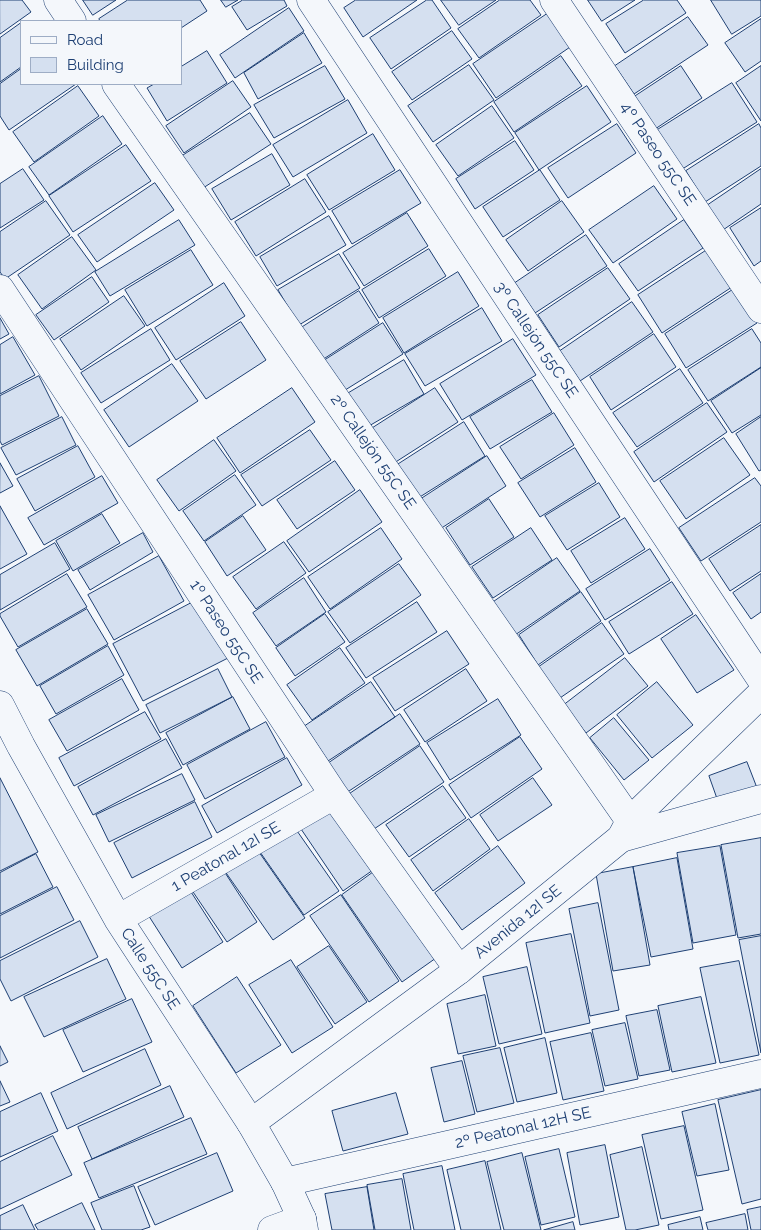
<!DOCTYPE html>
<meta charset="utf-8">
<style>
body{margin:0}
#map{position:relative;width:761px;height:1230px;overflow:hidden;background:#f4f7fb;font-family:Raleway,sans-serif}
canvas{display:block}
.legend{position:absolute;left:20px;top:20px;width:162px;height:65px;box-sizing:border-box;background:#f4f7fb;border:1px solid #9eadc5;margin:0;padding:6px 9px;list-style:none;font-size:15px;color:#1d3f73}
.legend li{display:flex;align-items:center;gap:10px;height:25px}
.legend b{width:25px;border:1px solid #9eadc5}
</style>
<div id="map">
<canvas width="761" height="1230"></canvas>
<ul class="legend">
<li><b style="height:6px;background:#f4f7fb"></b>Road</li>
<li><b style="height:14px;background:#d5e0f0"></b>Building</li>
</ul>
</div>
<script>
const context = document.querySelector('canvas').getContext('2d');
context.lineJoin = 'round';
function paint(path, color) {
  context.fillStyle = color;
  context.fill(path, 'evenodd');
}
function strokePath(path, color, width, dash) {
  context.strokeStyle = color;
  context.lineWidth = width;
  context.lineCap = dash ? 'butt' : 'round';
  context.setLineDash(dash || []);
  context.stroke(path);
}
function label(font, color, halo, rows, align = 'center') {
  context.font = font + ' Raleway,sans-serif';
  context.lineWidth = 4;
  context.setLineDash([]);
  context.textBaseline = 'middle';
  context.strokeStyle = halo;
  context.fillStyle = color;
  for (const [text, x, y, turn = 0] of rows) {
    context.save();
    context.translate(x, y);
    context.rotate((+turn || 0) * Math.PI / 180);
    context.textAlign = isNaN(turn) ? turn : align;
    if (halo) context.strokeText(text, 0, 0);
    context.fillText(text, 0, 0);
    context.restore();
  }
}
const building = new Path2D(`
 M0,0H22L31,12L0,34Z
 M83,0H116L93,15Z
 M128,0H200L207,11L181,28V21H100L99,19Z
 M221,0H238L226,7Z
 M243,0H284L287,6L247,30L232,7Z
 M356,0H417L363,37L344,8Z
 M427,0H432L451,28L391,69L370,38Z
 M441,0H496L459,25Z
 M500,0H530L541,15L479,58L458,29Z
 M588,0H635L602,21Z
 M644,0H677L686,13L625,53L606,24Z
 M711,0H761V16L732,34Z
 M289,8L304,31L235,78L220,55Z
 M550,12L573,45L496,98L473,64Z
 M688,17L708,45L634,94L615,66Z
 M761,19V61L745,72L725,43Z
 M21,23V67L0,82V38Z
 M452,31L472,59L412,100L392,72Z
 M304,33L322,63L258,99L244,73Z
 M207,51L227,83L167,121L147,88L154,84H181V67Z
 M561,56L582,86L514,132L494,102Z
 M469,65L494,100L433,142L408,106Z
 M325,66L345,99L274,138L254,105Z
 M681,66L702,98L646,135L625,103Z
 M761,66V121L736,83Z
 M21,69V84H76L9,130L0,116V84Z
 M233,81L251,107L184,153L166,126Z
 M732,83L757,122L676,173L651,134Z
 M78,86L99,116L34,162L13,132Z
 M587,86L611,122L539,170L515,133Z
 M348,100L367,133L293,177L273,145Z
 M492,106L514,138L458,176L436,145Z
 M250,113L271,144L200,190L179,158Z
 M103,116L122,144L49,195L29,167Z
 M617,124L636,153L568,198L548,168Z
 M759,124L761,128V166L705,202L686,171Z
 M373,134L395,170L329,210L307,175Z
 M515,141L534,170L475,209L456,179Z
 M126,145L151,181L73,232L49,196Z
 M272,154L290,185L231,220L212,189Z
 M23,169L44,200L0,228V184Z
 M761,169V204L720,232L705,207Z
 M400,170L421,203L352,244L332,211Z
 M540,170L560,200L503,237L483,207Z
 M305,179L326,212L256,256L235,222Z
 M155,183L174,210L97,262L78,235Z
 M654,186L677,219L613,263L589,230Z
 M46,201L70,235L5,279L0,272V232Z
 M562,201L584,232L528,271L506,240Z
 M761,208V261L754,266L730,228Z
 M407,213L428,246L364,286L343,253Z
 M329,216L346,245L277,286L260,257Z
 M179,220L195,245L110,296L95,272Z
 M684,220L703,248L638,291L619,264Z
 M586,235L607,266L535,313L515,283Z
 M72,237L96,270L42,309L18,275Z
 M429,249L446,276L379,318L362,290Z
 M191,250L213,285L147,326L125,290Z
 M707,250L732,287L662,333L638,295Z
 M339,254L360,288L299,325L278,290Z
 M608,268L630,299L559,347L538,315Z
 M458,272L479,306L404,353L383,318Z
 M92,277L109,302L54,340L36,315Z
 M224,283L245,316L176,360L155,328Z
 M734,289L757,323L686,368L665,334Z
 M359,291L379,323L322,360L301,328Z
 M124,296L145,326L81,370L60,339Z
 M632,302L653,332L580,381L560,351Z
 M482,308L502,341L425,386L405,354Z
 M0,318L9,334L0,339Z
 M241,322L266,360L206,399L180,361Z
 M383,323L403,354L342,392L322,362Z
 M151,329L170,360L101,403L81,373Z
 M752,329L761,343V367L708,401L688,370Z
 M654,334L676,367L611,410L590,377Z
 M13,337L35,375L0,394V345Z
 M513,339L536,375L462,420L440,384Z
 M404,360L424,394L362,430L342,397Z
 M172,364L198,401L129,447L104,410Z
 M761,368V415L732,433L711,401Z
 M680,369L703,403L637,447L613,413Z
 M39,376L59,416L2,445L0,441V396Z
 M532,380L552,412L490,449L470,417Z
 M292,388L315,422L240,473L217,438Z
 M435,388L458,422L391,465L368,431Z
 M707,403L727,432L654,482L634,452Z
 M554,413L574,445L521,479L500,447Z
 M62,417L76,445L16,475L1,448Z
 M761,417V470L759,471L736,434Z
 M464,422L485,456L415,500L394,467Z
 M310,430L331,460L262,506L241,475Z
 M724,438L750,475L686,519L660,481Z
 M214,440L236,471L179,511L157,480Z
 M78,446L95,477L35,511L17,479Z
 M575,448L596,482L540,517L518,483Z
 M487,456L506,486L437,531L418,501Z
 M335,461L355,490L297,529L277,500Z
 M0,463L13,486L0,493Z
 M235,475L256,505L204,541L183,511Z
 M102,476L118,503L44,545L28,518Z
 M755,478L761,486V522L701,561L679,528Z
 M599,483L620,517L567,550L545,516Z
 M360,490L382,522L309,572L287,541Z
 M489,499L514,537L470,565L446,528Z
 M0,506L27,554L0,569Z
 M102,514L120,543L73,571L56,541Z
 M243,516L266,550L227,576L205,542Z
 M625,518L645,549L591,583L571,551Z
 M761,525V571L730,591L709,559Z
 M381,528L402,559L330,609L308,577Z
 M531,528L552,560L493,598L472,567Z
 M143,533L153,552L90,590L78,570Z
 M284,542L306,573L256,609L233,577Z
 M55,543L70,569L0,610V575Z
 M650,549L670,580L605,620L586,589Z
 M159,556L184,601L114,640L88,595Z
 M557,558L580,591L515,635L492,603Z
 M399,564L421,595L350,643L328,612Z
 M67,574L87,607L18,647L0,616V614Z
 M761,574V612L751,619L733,593Z
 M304,578L326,612L276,646L253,613Z
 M672,582L693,614L629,654L609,622Z
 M581,592L601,621L538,665L519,635Z
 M199,599L230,657L143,701L113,644Z
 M417,602L437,632L366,678L346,648Z
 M87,609L108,644L37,686L16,650Z
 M325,614L345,642L295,676L276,648Z
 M696,615L734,670L697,693L661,639Z
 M602,623L624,654L557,700L536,669Z
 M447,631L469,664L395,711L373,678Z
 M108,646L124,675L56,714L40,686Z
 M340,648L365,683L312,720L287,685Z
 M625,658L648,686L586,733L564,705Z
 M218,669L232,697L160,733L146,705Z
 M466,669L487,701L425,742L404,710Z
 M122,679L139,710L67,751L49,720Z
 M371,682L395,717L328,761L305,726Z
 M657,682L693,725L652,758L617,715Z
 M233,697L250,729L183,765L166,733Z
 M498,699L521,735L450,780L427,743Z
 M145,712L161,739L74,786L59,758Z
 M400,714L420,744L346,793L326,765Z
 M614,718L649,760L624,780L590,738Z
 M266,722L285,757L205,799L187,765Z
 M520,737L542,769L471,818L449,785Z
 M166,739L182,768L93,815L78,787Z
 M420,746L444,782L371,831L348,795Z
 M287,758L302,785L217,833L202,806Z
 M747,762L759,793L720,807L709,776Z
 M182,774L195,800L109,842L96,815Z
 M0,778L38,852L0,871Z
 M533,778L552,805L498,841L480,815Z
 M443,786L466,818L409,857L386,825Z
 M195,802L212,837L132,878L114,843Z
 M330,806L373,870L343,891L299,826Z
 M469,819L490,849L433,891L411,860Z
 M295,828L339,891L304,915L260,852Z
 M761,838V934L738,938L721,845Z
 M254,845L305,918L273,940L222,867Z
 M498,846L525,883L462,930L435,893Z
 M720,846L736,935L693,943L677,853Z
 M36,854L53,887L0,914V873Z
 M677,858L693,949L651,957L633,867Z
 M220,865L257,922L227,942L189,886Z
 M633,867L650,965L613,971L596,874Z
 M375,871L436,958L402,982L342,895Z
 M186,884L223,942L182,968L145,910Z
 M57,887L74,920L0,958V916Z
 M341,895L399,981L369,1002L310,916Z
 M598,903L619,1010L590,1016L569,909Z
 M80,921L98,957L11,1001L0,979V961Z
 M571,934L590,1023L545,1033L526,943Z
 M761,936V1053L739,940Z
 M329,946L367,1002L335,1024L297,967Z
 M107,959L126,999L44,1037L24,997Z
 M291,960L333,1027L292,1053L249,985Z
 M739,961L759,1055L720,1063L700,968Z
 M527,967L542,1034L499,1044L483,977Z
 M237,977L281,1045L236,1073L193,1006Z
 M485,995L496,1046L458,1054L447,1004Z
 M701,997L716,1063L672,1072L658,1006Z
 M132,999L152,1042L83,1072L63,1030Z
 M657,1010L670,1070L639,1076L626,1016Z
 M625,1023L638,1079L605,1086L592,1030Z
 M591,1033L604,1091L563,1100L550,1042Z
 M545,1038L557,1093L517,1102L504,1048Z
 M0,1046L8,1062L0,1066Z
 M500,1048L514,1103L477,1112L463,1056Z
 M145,1049L161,1085L67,1129L51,1093Z
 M462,1061L475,1114L444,1122L431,1068Z
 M0,1081L10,1102L0,1106Z
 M170,1086L184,1117L92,1159L78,1127Z
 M761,1090V1199L742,1204L718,1100Z
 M41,1093L58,1131L0,1157V1112Z
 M396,1093L408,1134L343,1151L332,1111Z
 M715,1104L729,1170L697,1176L682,1112Z
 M191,1118L207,1154L99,1198L84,1163Z
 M684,1126L703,1210L661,1219L642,1135Z
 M53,1136L72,1175L0,1209V1162Z
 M605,1145L619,1217L580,1225L567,1153Z
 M642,1147L659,1225L635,1230H626L610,1155Z
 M559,1149L575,1217L541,1225L525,1157Z
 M217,1153L233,1191L155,1225L138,1187Z
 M522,1153L541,1230H504L487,1162Z
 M485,1161L501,1230H461L447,1170Z
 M442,1166L455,1230H414L403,1174Z
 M402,1179L411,1230H375L367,1185Z
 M134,1186L150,1227L141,1230H102L91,1203Z
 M367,1187L374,1230H332L325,1194Z
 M82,1203L95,1230H38L35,1225Z
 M23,1205L35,1230H0V1216Z
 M761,1207V1230H751L747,1210Z
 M745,1214L748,1230H708L706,1223Z
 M700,1217L703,1230H669L668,1225Z
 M573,1222L575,1230H544Z`);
paint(building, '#d5e0f0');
strokePath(building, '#1d3f73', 1);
const street = new Path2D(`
 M58,0L72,21
 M311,0L761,679
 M554,0L761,309
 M116,84L630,821
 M0,289L334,795L459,970
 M0,705L21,746L118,919L251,1123
 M621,838L761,799
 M118,919L334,795
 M285,1182L761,1074
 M272,1230L302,1219`);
const secondary = new Path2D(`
 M304,1230L302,1219L285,1182L251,1123L459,970L621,838L630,821L761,694`);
strokePath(street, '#1d3f73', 29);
strokePath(secondary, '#1d3f73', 29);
strokePath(street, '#f4f7fb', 28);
strokePath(secondary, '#f4f7fb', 28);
label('16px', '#1d3f73', '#f4f7fb', [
 ["4º Paseo 55C SE",658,154,56],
 ["3º Callejón 55C SE",536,340,56],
 ["2º Callejón 55C SE",373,452,55],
 ["1º Paseo 55C SE",226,632,57],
 ["1 Peatonal 12I SE",226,857,-30],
 ["Avenida 12I SE",518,922,-39],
 ["Calle 55C SE",150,969,57],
 ["2º Peatonal 12H SE",523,1128,-13]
]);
</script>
